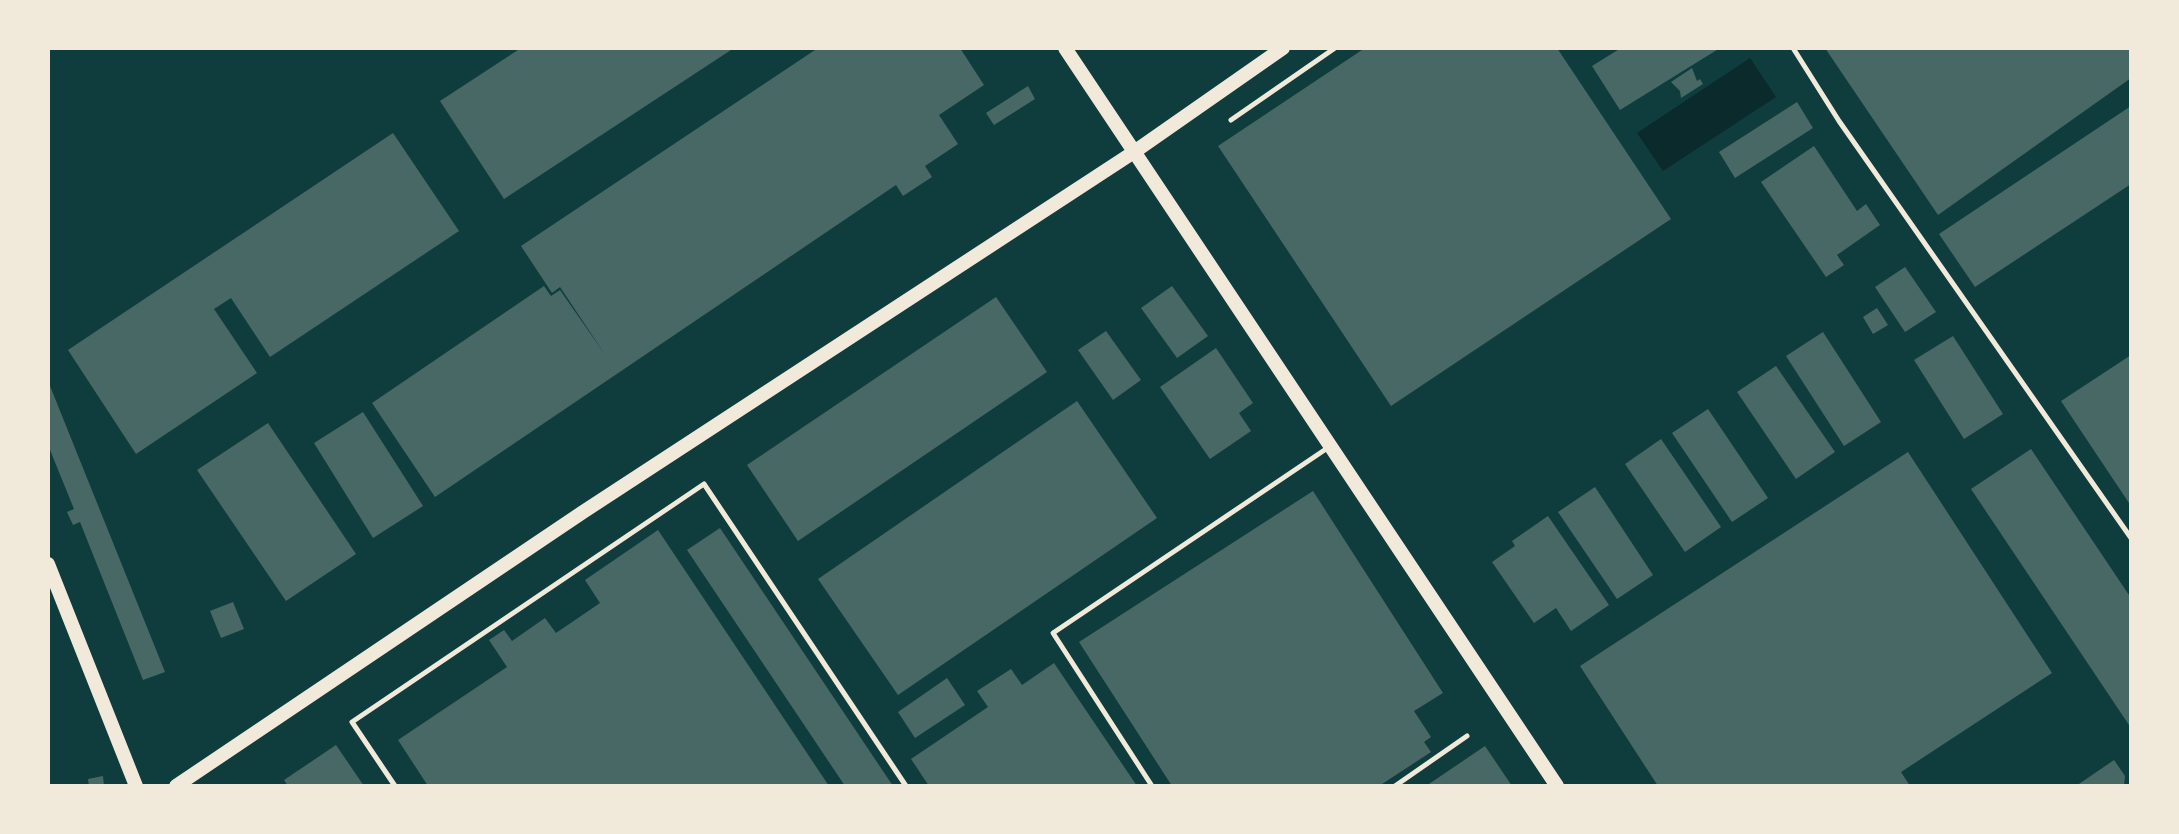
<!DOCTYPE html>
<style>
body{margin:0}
#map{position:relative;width:2179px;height:834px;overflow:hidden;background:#0f3d3e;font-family:"Noto Sans",sans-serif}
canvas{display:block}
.frame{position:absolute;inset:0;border:50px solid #f1e9da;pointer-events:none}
</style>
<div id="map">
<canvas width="2179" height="834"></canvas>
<div class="frame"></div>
</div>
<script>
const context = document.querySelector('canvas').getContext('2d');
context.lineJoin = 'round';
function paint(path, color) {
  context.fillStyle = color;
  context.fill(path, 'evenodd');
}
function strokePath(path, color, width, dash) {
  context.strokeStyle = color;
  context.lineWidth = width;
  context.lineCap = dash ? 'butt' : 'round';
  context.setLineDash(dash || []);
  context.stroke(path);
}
paint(new Path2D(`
 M1750,58L1776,97L1663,171L1637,133Z`), '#0a2a2b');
paint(new Path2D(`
 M521,48H734L504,199L440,101Z
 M818,48H960L984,85L939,115L958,144L925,166L932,177L903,196L896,185L435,497L372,403L544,286L551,296L560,290L606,356L560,287L552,293L521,246Z
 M1365,48H1557L1671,219L1391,406L1218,146Z
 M1621,48H1720L1620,110L1592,66Z
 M1825,48H2131V78L1938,215Z
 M1692,68L1697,81L1700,79L1703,84L1681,98L1680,91L1671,82Z
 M1028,86L1035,99L994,125L986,113Z
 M1797,102L1813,128L1735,178L1719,152Z
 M2131,106V184L1975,287L1939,234Z
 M393,133L459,231L270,357L231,298L214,309L257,373L136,454L68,350Z
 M1814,146L1857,211L1866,204L1880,225L1837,255L1844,265L1826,277L1761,182Z
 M1905,267L1936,312L1905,332L1875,287Z
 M1172,286L1208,336L1177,358L1141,308Z
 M996,297L1047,372L798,541L747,465Z
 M1877,308L1888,325L1873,334L1863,317Z
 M1106,331L1141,380L1113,400L1078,350Z
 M1823,332L1881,422L1844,446L1786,356Z
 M1953,336L2003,414L1964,439L1914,360Z
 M1216,348L1253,403L1239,413L1251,431L1210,459L1160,387Z
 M2131,355V506L2061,401Z
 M1776,366L1835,452L1796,479L1737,392Z
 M48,381L165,672L143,680L80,522L73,525L67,512L74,509L48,445Z
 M1077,401L1157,518L898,695L818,579Z
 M1708,409L1768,498L1732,522L1672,433Z
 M363,412L423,506L373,538L314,443Z
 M268,423L356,554L286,601L197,470Z
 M1661,439L1721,527L1685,552L1625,464Z
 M2031,449L2131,598V728L1971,489Z
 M1908,452L2052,673L1901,772L1910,786H1658L1580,666Z
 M1595,487L1653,575L1617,599L1558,512Z
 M1313,491L1443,693L1414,711L1431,737L1424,742L1431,752L1379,786H1172L1079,642Z
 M1548,516L1609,605L1571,631L1556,608L1534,623L1492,562L1515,546L1512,541Z
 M720,528L893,786H845L687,550Z
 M658,530L829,786H428L398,740L507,667L489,640L504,630L512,641L545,618L556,633L600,603L585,580Z
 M233,602L244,629L221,638L210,611Z
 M1054,663L1137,786H929L911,759L988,707L977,691L1011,669L1022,685Z
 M947,678L965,705L915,738L898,712Z
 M336,745L364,786H288L284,780Z
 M1485,746L1512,786H1426Z
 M2114,760L2125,776L2124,786H2076Z
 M103,776L104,786H89L88,779Z`), '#486865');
strokePath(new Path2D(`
 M1793,48L1839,121L2131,538
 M1231,120L1335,48
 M395,786L352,722L704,484L906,786
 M1152,786L1053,633L1329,447
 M1395,786L1467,736`), '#f1e9da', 5);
strokePath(new Path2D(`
 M1065,48L1557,786
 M48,564L136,786
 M176,786L583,512L1134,152L1283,48`), '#f1e9da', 14);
</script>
